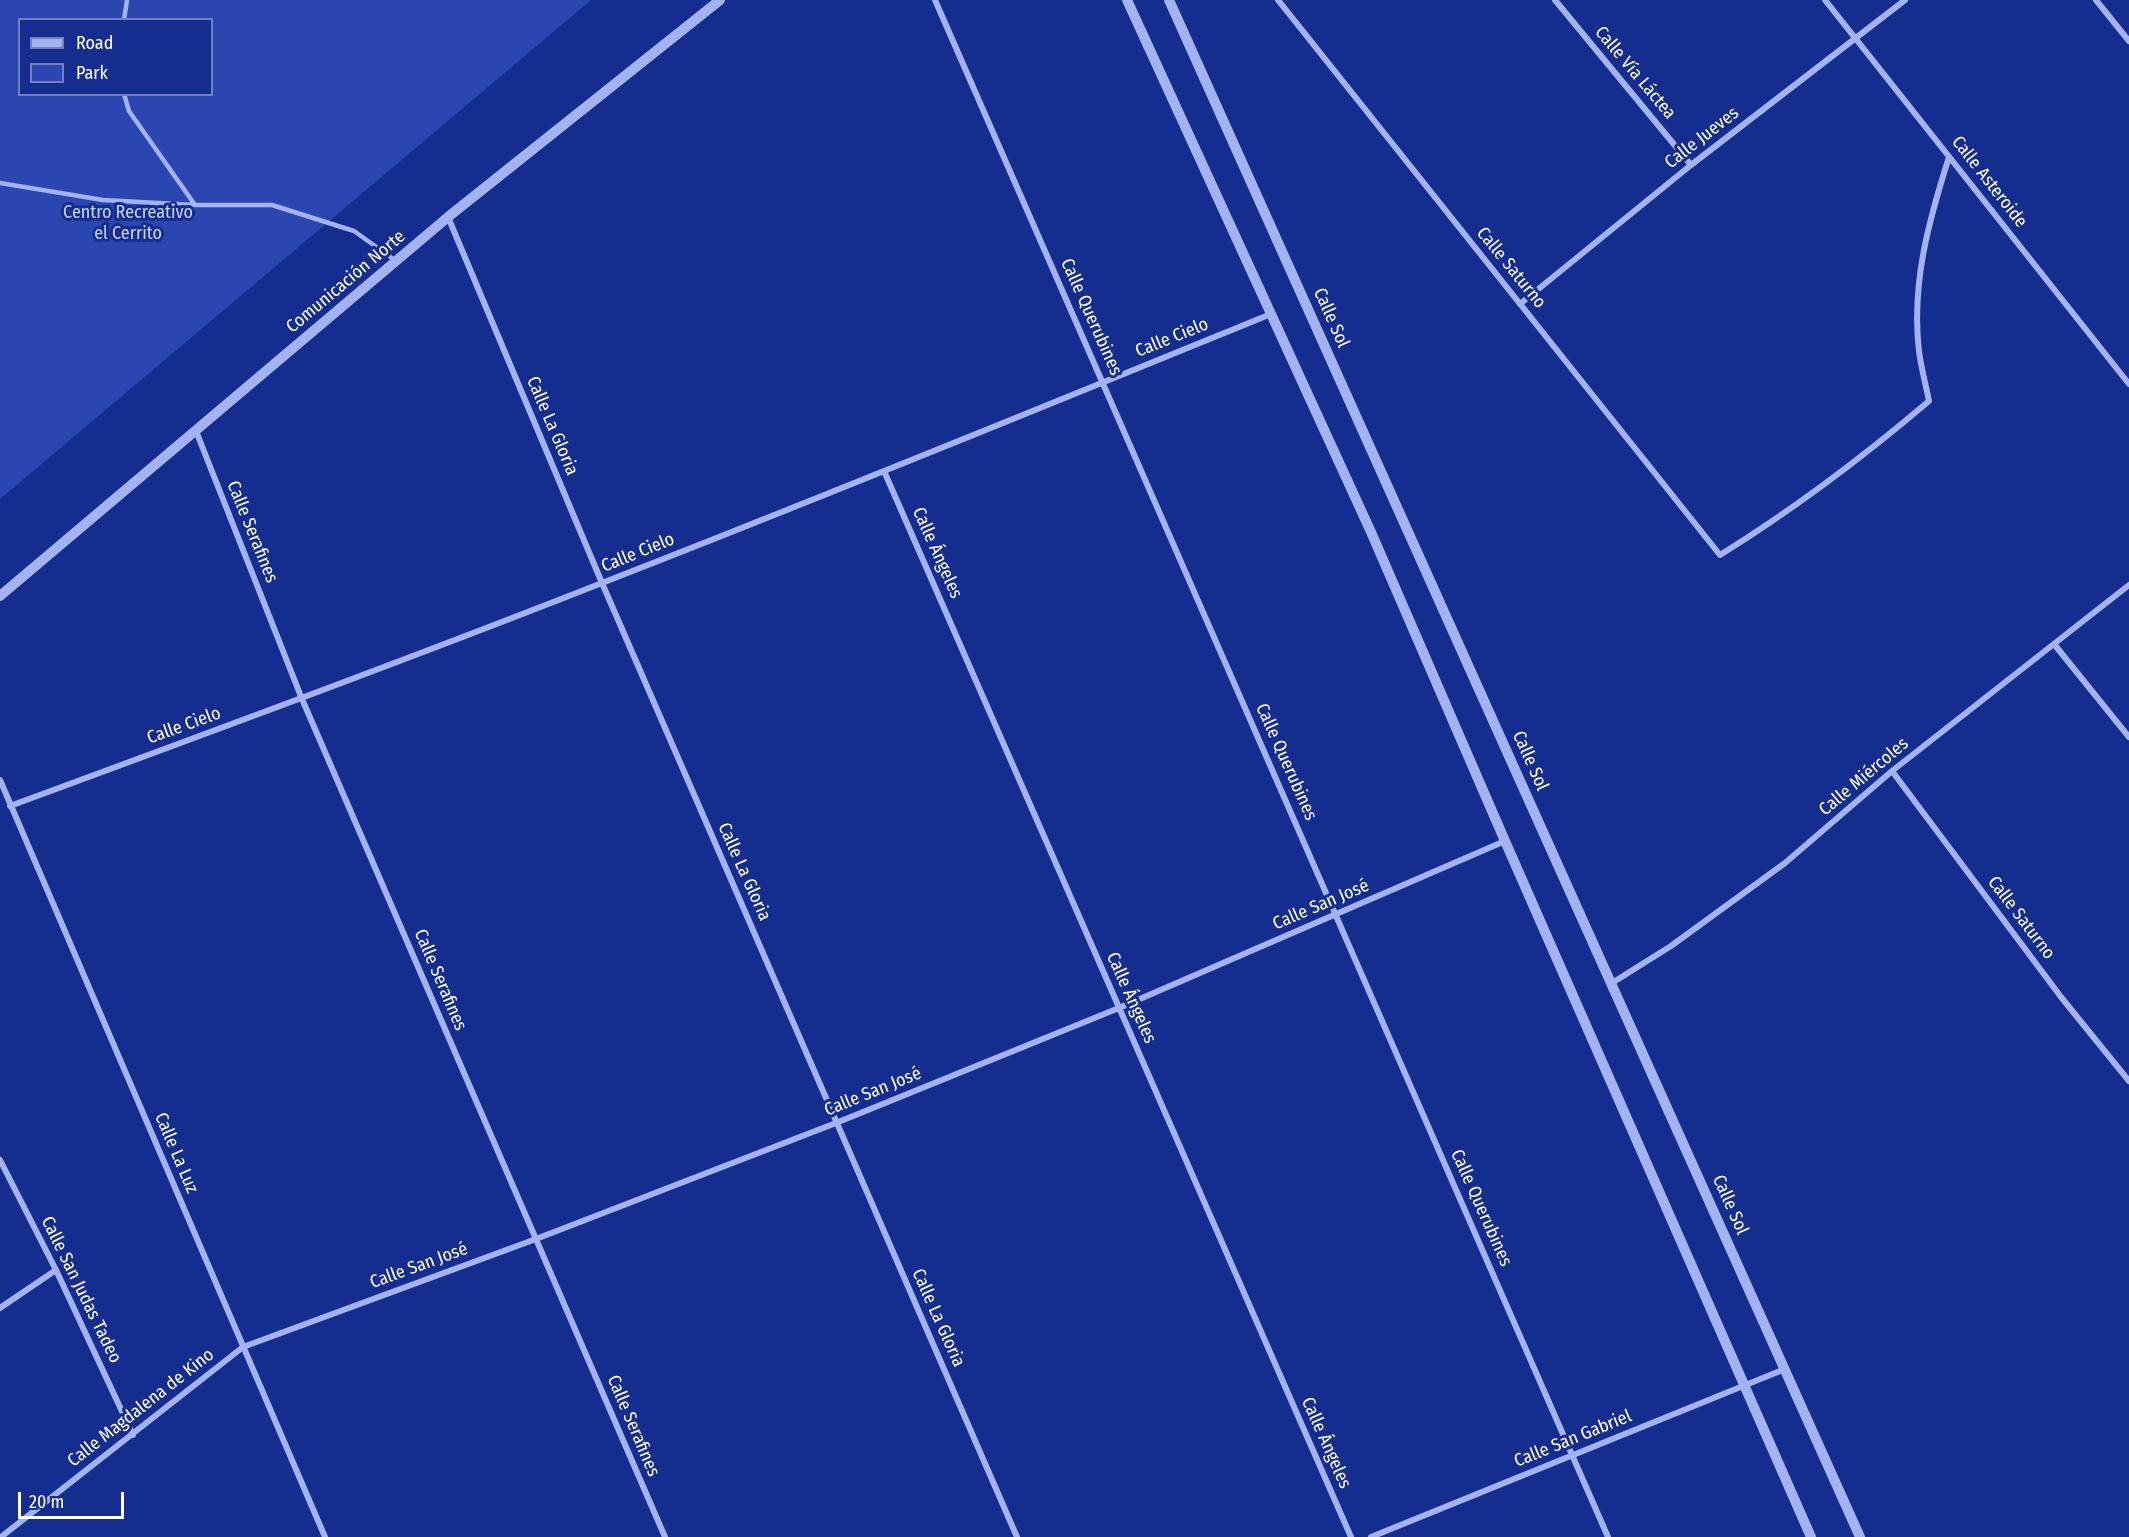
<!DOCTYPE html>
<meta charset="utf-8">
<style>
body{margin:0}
#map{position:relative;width:2129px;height:1537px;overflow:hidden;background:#162d90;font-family:"Fira Sans Condensed",sans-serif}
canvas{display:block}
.legend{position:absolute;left:18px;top:18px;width:195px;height:78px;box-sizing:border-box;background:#162d90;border:2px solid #7381bc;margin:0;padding:8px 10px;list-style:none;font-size:18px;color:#fff}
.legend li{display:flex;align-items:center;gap:12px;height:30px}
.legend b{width:30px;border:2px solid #7381bc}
.scale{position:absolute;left:18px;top:1492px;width:106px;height:27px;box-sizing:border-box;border:3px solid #fff;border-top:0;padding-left:8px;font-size:18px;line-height:21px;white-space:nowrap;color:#fff;-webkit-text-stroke:4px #162d90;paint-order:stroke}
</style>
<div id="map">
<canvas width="2129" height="1537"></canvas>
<ul class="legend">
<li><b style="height:8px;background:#a3b3f0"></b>Road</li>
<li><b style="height:16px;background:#2c46b1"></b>Park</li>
</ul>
<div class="scale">20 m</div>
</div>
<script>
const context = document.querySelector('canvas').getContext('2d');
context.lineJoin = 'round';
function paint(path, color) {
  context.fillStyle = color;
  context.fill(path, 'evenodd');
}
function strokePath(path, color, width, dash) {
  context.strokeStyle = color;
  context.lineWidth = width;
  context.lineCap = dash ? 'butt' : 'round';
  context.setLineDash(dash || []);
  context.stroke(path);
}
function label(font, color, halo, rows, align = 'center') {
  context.font = font + ' "Fira Sans Condensed",sans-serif';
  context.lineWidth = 6;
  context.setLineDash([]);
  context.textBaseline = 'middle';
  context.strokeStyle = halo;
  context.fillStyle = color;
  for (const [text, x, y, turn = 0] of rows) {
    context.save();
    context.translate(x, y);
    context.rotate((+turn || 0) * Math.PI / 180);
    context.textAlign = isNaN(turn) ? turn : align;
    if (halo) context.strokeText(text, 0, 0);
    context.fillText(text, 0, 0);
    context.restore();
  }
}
paint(new Path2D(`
 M0,0H591L0,499ZM20,20H212V94H20Z`), '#2c46b1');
strokePath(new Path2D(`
 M124,20L127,0
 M124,94L129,111L195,205
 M0,183L103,200L195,205H272L354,231L396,261`), '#a3b3f0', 4.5);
strokePath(new Path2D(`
 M935,0L1608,1537
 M1278,0L1720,555C1794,509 1862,458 1929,401C1926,385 1921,368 1919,351C1911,284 1929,220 1949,157
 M1555,0L1691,165
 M1825,0L2129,384
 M2096,0L2129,41
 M448,217L602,583L1017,1537
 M1520,304L1691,165L1905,0
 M196,431L302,699L665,1537
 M884,471L1351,1537
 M2054,644L2129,737
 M1892,771L2061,997L2129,1081
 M0,780L325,1537
 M10,806C208,733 406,660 602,583C826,496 1048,405 1271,314
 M1612,983L1671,946L1785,863L1892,771L2129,585
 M0,1160L56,1270L133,1435
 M0,1308L56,1270
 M1,1537L243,1347L536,1239L836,1123L1119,1008L1505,841
 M1371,1537L1785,1369`), '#a3b3f0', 6);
strokePath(new Path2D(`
 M1127,0L1371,532L1505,841L1811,1537
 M1169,0L1860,1537
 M0,596L448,217L720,0`), '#a3b3f0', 10);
label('18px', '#fff', '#162d90', [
 ["Calle Vía Láctea",1635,73,50],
 ["Calle Jueves",1702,138,-38],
 ["Calle Asteroide",1989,182,52],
 ["Calle Saturno",1511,268,51],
 ["Comunicación Norte",346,282,-40],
 ["Calle Querubines",1091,317,66],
 ["Calle Sol",1331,318,66],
 ["Calle Cielo",1172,338,-22],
 ["Calle La Gloria",552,426,67],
 ["Calle Serafines",252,532,68],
 ["Calle Cielo",638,553,-22],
 ["Calle Ángeles",937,553,66],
 ["Calle Cielo",184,726,-20],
 ["Calle Sol",1530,761,66],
 ["Calle Querubines",1286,762,66],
 ["Calle Miércoles",1864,777,-40],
 ["Calle La Gloria",744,872,66],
 ["Calle San José",1321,905,-23],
 ["Calle Saturno",2021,918,53],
 ["Calle Serafines",440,980,67],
 ["Calle Ángeles",1131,998,66],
 ["Calle San José",873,1092,-22],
 ["Calle La Luz",176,1153,67],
 ["Calle Sol",1730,1205,66],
 ["Calle Querubines",1481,1208,66],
 ["Calle San José",419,1266,-20],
 ["Calle San Judas Tadeo",81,1290,64],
 ["Calle La Gloria",938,1318,66],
 ["Calle Magdalena de Kino",141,1408,-38],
 ["Calle Serafines",633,1426,67],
 ["Calle San Gabriel",1573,1439,-22],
 ["Calle Ángeles",1326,1443,66]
]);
label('18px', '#c9d4fc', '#162d90', [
 ["Centro Recreativo",128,213],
 ["el Cerrito",128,234]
]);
</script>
